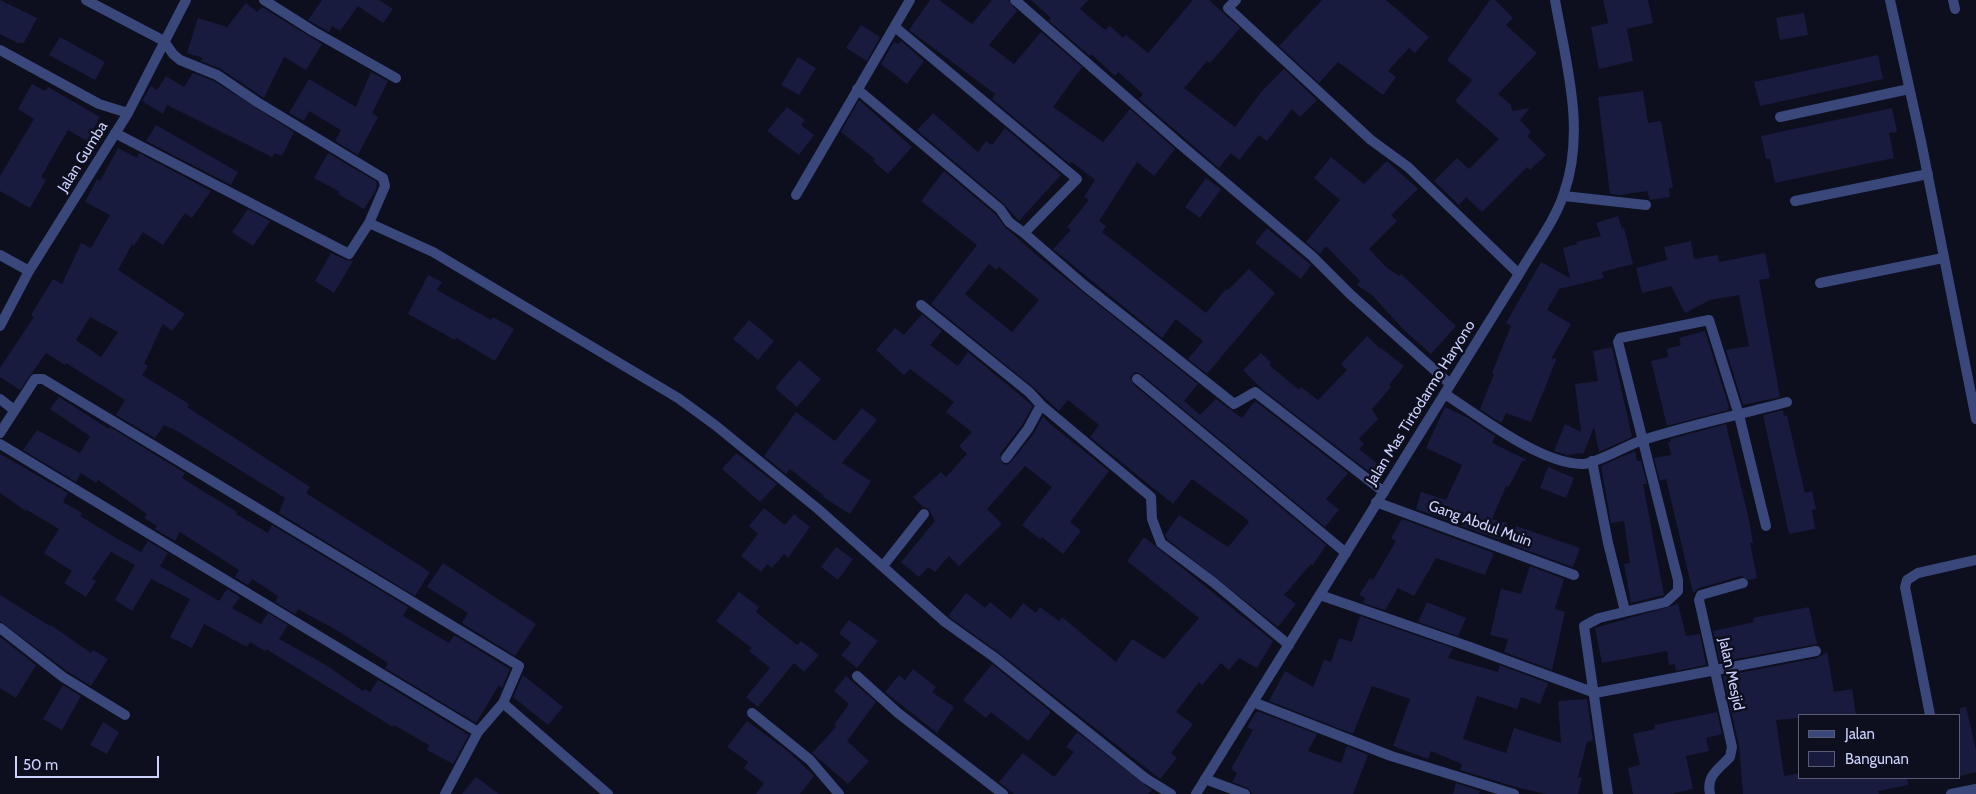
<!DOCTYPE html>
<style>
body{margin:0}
#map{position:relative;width:1976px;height:794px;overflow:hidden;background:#0d0e1e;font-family:Cabin,sans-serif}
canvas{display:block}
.legend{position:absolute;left:1798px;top:714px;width:162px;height:65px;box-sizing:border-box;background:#0d0e1e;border:1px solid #595c77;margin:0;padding:6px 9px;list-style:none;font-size:15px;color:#cbd2fd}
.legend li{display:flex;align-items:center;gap:10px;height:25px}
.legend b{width:25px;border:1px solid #595c77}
.scale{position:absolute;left:15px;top:756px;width:144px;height:22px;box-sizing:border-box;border:2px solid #cbd2fd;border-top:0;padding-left:6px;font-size:15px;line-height:18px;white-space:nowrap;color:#cbd2fd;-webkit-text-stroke:4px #0d0e1e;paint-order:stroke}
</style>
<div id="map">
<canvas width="1976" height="794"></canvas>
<ul class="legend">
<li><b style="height:6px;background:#39477b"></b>Jalan</li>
<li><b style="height:14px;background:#191b3e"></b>Bangunan</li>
</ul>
<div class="scale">50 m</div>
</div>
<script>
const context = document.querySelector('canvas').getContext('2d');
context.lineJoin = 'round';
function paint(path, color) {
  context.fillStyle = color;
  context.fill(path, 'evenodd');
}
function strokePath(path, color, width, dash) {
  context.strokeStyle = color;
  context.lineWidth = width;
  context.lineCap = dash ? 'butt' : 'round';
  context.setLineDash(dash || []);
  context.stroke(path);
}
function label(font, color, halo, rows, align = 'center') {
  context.font = font + ' Cabin,sans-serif';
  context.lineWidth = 5;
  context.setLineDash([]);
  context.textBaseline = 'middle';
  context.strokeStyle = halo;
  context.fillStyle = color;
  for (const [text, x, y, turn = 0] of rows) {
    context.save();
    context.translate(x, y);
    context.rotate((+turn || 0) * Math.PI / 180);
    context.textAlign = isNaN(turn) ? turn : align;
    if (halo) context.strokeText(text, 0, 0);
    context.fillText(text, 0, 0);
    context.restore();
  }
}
paint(new Path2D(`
 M0,0L37,18L24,43H18L0,34Z
 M322,0H379L393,9L383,23L358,6L340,31L332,26L329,32L308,20Z
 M930,0H939L972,24L992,0H1008L1017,11L989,45L1014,64L1041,32L1082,67L1053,107L1103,142L1130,109L1175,149L1154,176L1137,162L1099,221L1106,226L1102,232L1206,313L1226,289L1228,290L1249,269L1275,293L1207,374L1188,359L1203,341L1176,319L1162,338L1053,249L1071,230L1067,227L1089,200L1084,197L1095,180L1072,162L1070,164L992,99L995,94L909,30Z
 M1031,0H1088L1080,9L1105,30L1110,26L1123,38L1126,35L1148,53L1193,0H1209L1240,28L1210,63L1207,61L1184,88L1235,127L1261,92L1284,69L1317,100L1300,117L1292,109L1267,141L1259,135L1239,160L1231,153L1219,168L1139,99L1143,94L1118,72L1115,76L1091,54L1090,56L1049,21L1051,18Z
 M1322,0H1386L1429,37L1415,53L1409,48L1388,71L1396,77L1383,95L1338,62L1319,83L1279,46Z
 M1490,0H1495L1513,18L1506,25L1537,53L1498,94L1511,105L1512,111L1530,108L1520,120L1531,132L1527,136L1546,155L1530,170L1527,167L1482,212L1466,197L1459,205L1434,181L1457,158L1469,169L1499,139L1455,101L1472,80L1447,60Z
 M1603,0H1648L1653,23L1627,29L1633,61L1599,69L1591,27L1608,23Z
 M246,3L257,12L262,7L322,44L306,70L284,57L264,98L221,69L201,61L203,58L187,53L198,18L227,27Z
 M1804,13L1808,35L1780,40L1776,18Z
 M861,25L880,37L867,61L846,48Z
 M60,37L105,62L95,80L49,55Z
 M901,41L924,61L907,84L881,64L892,45L894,42L898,44Z
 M1878,55L1883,79L1760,106L1754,82Z
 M798,57L816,68L799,95L781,85Z
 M371,72L388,81L372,113L378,117L358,155L335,141L341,130L309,111L304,121L289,113L309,79L356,107Z
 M193,73L214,81L294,132L282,156L275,153L272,157L167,105L163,114L142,101L151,86L157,90L166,76L184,87Z
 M32,84L45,91L48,87L100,117L87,141L68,130L41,177L46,180L30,208L0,191V176L34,119L18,109Z
 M1643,91L1648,123L1661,121L1673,188H1669L1670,197L1650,200L1647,191L1620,195L1610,194L1598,97Z
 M859,100L912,147L888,174L873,161L875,159L841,132Z
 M787,107L805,120L801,125L814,135L799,155L767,131Z
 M1892,108L1897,132L1889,133L1894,158L1775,183L1770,159H1766L1761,136Z
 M933,113L978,152L986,141L992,145L1005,128L1061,175L1019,221L1004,204L917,130Z
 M156,125L238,172L231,185L146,141Z
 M118,148L137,158L139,153L211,191L192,218L185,213L163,245L143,232L134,246L132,244L118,270L185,314L172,331L163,324L144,364L148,366L142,375L189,404L187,407L310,487L306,493L430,572L415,596L279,513L285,498L177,431L164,425L155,438L116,415L125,400L66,363L65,365L46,353L20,390L0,377V368L34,317L31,315L53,279L62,284L81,243L91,248L110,215L85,202L97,179L100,181ZM90,317L118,332L101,357L76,340Z
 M328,153L377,182L376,190L364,209L338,194L340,192L314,178Z
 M1331,157L1364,184L1387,161L1418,189L1391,215L1397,221L1369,249L1386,267L1399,276L1401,274L1456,326L1431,354L1403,329L1372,295L1357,285L1360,281L1326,246L1320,254L1306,242L1340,200L1314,178Z
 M944,171L995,214L1005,227L1040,258L1198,384L1184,401L1200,415L1216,399L1242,418L1255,401L1348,473L1326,499L1339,510L1325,527L1141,374L1135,372L1130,377L1133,384L1326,545L1313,565L1311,564L1284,595L1296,604L1278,627L1167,539L1165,535L1179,515L1228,547L1249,522L1244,517L1192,479L1173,504L1090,437L1099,425L1068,400L1059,411L1033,387L931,304L977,245L921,201ZM989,264L996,270L999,267L1039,300L1012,332L965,294Z
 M1206,178L1221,189L1200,218L1185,207Z
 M248,209L270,221L253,246L232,232Z
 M1618,216L1622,229L1624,228L1633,264L1602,272L1604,278L1559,289L1547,310L1571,324L1551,359L1557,358L1531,422L1506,413L1501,423L1480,409L1494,374L1492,373L1511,326L1506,323L1541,262L1570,278L1563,248L1577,244L1576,242L1601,236L1596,223Z
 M1267,228L1311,265L1301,279L1255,243Z
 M1691,241L1694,259L1718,255L1719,262L1765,253L1770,278L1759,280L1780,397L1743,405L1726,350L1749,346L1739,295L1710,300L1685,313L1671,286L1642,293L1636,268L1667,260L1664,247Z
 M331,253L346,260L353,261L334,293L315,281Z
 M428,275L442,282L437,290L491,320L493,317L514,329L495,361L456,338L455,340L408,314Z
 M922,314L942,331L930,345L958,366L968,352L1033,406L1022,425L1000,454L1002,463L1006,465L1011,462L1034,433L1043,416L1049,423L1109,471L1070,522L1081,531L1063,554L1042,537L1040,539L1022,525L1052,487L1025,466L987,509L1002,524L959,566L949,556L935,572L928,567L919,577L901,562L935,521L929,509L923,507L913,497L941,472L946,477L967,454L959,446L972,432L946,412L954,402L910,369L904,375L876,350L895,328L904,335Z
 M749,320L774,341L758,360L733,339Z
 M1705,331L1729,407L1728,410L1667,426L1651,361L1668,357L1667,349L1681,345L1679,338Z
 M1367,336L1380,349L1381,348L1404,366L1389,385L1391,387L1372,409L1378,419L1359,439L1364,444L1359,449L1379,465L1372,474L1263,390L1243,370L1261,353L1271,363L1269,365L1299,390L1301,387L1318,400L1347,370L1341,364Z
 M1612,347L1632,437L1599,452L1594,427L1583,455V453L1567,455L1554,451L1565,424L1581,432L1575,384L1598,381L1593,351Z
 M799,360L821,379L797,407L775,388Z
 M59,397L109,429L110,427L185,473L182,478L237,512L236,514L268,533L272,525L408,607L403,616L449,643L454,635L510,669L502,688L499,685L476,723L385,668L388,663L338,631L298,609L295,614L275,602L278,596L252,579L248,585L235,577L239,570L180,532L175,541L155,529L157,526L144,518L147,514L98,480L96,483L81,473L76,482L23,450L37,430L80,453L90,436L50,409Z
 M1445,407L1468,418L1495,436L1492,443L1527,460L1522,461L1509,487L1506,486L1492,519L1507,523L1500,540L1416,509L1421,492L1446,500L1462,465L1426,448Z
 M862,408L877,420L842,463L871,481L850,514L823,497L824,496L790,469L786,474L764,456L796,412L835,441Z
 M1783,410L1784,416L1787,415L1805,493L1812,491L1816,509L1812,510L1815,529L1789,534L1763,415Z
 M1726,424L1749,520L1753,543H1750L1757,578L1749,580L1741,576L1699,588L1693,593L1666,479L1660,481L1654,458L1671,455L1668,442H1671L1670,439Z
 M1635,451L1637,461H1641L1647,484H1643L1664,595L1631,603L1624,564L1630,563L1624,521L1611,523L1601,466Z
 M736,453L777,484L760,502L722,469Z
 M0,454L68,493L63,502L82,513L80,516L116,538L141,552L148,541L168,553L160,566L219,601L227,589L240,597L232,608L261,624L268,613L288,625L279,639L326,665L363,691L365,689L370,692L378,680L469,735L453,764L427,750L429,745L394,725L393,727L266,649L265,651L250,642L247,647L204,624L192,648L170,637L190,599L151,579L132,611L115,600L135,565L111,552L92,579L96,581L86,597L64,583L72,571L44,553L59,529L27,510L26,511L0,493Z
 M1548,467L1574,478L1566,498L1540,488Z
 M764,508L785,525L794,514L810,527L788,558L784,554L772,568L767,564L761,572L741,556L758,534L749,526Z
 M1402,519L1494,553L1485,575L1436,558L1414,596L1398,588L1385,610L1363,603L1365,598L1359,595L1370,578L1373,580L1396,541L1391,538Z
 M1516,526L1580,548L1573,567L1512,545Z
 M1144,537L1273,641L1257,668L1239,658L1229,670L1221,663L1202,685L1199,682L1176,712L1193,724L1171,753L1177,758L1160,779L998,652L948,616L966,593L985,608L990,602L1011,619L1023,603L1036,613L1040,607L1059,621L1062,617L1116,662L1132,639L1164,659L1199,618L1127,561Z
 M836,547L853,559L838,580L821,567Z
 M443,563L536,624L515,656L462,623L468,613L427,587Z
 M1530,566L1564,579L1555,609L1565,612L1552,670L1504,652L1508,639L1490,635L1501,589L1521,594Z
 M739,592L759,607L756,612L797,645L801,641L819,655L804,672L794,663L758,707L746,697L770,668L749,651L752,648L716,621Z
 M0,595L50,626L51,625L91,653L93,650L108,659L91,686L67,671L0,621Z
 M1427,602L1466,618L1458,636L1418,622Z
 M1678,604L1686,636L1700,634L1706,665L1676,671L1675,664L1669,665L1667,651L1602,663L1595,628Z
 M1809,607L1817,644L1720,662L1713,631L1754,622L1753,618Z
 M1360,616L1453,648L1448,658L1498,672L1500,665L1548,683L1540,704L1521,697L1517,709L1477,696L1463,739L1506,753L1514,728L1561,743L1558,701L1587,699L1593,741L1587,742L1578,777L1582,778L1578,794H1545L1516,787L1460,770L1462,764L1431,751L1428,759L1393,746L1410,699L1372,686L1353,734L1269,701L1285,671L1313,687L1324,660L1331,662L1339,638L1352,642Z
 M849,620L878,641L857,668L841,655L851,643L839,633Z
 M0,637L36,665L16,698L0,688Z
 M1827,652L1834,692L1852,689L1856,715H1800V718L1776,720L1784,776L1800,773V778H1907L1908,785L1878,791L1879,794H1743L1739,746L1723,676L1817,658Z
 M992,664L1051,712L1028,741L991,712L986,718L963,700Z
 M913,669L936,687L932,692L954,707L937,733L885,692L899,675L905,680Z
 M523,675L563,707L548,725L513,697Z
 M846,676L876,702L847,741L869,761L848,784L812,753L836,727L834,725L849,704L834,691Z
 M63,685L81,696L62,730L43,719Z
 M1966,707L1976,750V772L1960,776V708Z
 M1257,711L1317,734L1308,751L1341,763L1347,746L1368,755L1353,794H1252L1248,788L1232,782L1237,773L1231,769L1253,730L1247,727Z
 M1717,712L1722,734L1706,738L1709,751L1686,756L1693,789L1670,794H1633L1628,768L1640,765L1633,734L1655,729L1654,725Z
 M747,721L789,752L814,776L800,794H756L764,783L744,768L748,762L727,747Z
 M103,722L119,732L107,754L90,745Z
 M1077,732L1152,790L1148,794H1014L999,782L1023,753L1054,777L1074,752L1066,747Z
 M476,777L499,794H462Z
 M1456,783L1480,791L1479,794H1453Z`), '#191b3e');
strokePath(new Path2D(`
 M86,0L164,41L173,54L180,60L217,75L257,102L383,178L385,186L369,223L433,252L678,398L715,425L818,509L945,622L994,657L1145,778L1171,794
 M264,0L313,31L396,78
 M1015,0L1181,145L1312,256L1350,294L1450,384
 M1236,0L1228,8L1371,140L1408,167L1519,274
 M1890,0L1921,141L1976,419
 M1953,0L1955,9
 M895,27L1077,179L1024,233L1084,285L1234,404L1255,392L1384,492
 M0,50L99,104L128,113
 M857,89L1000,209L1009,222L1024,233
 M1780,117L1909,89
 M115,133L349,254L369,223
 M796,195L910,0
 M1564,196L1646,205
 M1795,201L1928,174
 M0,255L29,271
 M1820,283L1943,258
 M921,305L1029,392L1041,405L1151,497L1152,519L1161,543L1213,582L1289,645
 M0,326L29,271L128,113L186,0
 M1137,379L1346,553
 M1445,394C1479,416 1542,465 1583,464C1597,463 1627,445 1643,440C1690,425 1739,415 1787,402
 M0,399L14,410
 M0,433L35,379H43L519,666L503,703L478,732L445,794
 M0,444L478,732
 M1006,458L1028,429L1041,405
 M1592,461L1608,543L1625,611
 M1376,502L1574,575
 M883,566L924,514
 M1320,595L1470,647L1595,693L1816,651
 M0,628L63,677L125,715
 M857,676L898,713L1003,794
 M1253,702L1391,756L1514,794
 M503,703L608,794
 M752,713L810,760L839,794
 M1930,715L1905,587L1907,580L1918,573L1976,560
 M1205,779L1245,794
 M1608,794L1584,626L1599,618L1666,602L1678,591V580L1618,342L1620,338L1709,320L1739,415L1766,526
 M1710,794C1706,775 1719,769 1730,757L1732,747L1699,600L1701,595L1743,583
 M1951,794L1976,789`), '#39477b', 10);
strokePath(new Path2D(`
 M1196,794L1519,274C1534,248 1555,221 1564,193C1586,131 1566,63 1555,0`), '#39477b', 10);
label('15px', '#cbd2fd', '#0d0e1e', [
 ["Jalan Gumba",83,157,-58],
 ["Jalan Mas Tirtodarmo Haryono",1421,403,-58],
 ["Gang Abdul Muin",1480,524,20],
 ["Jalan Mesjid",1731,674,78]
]);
</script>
